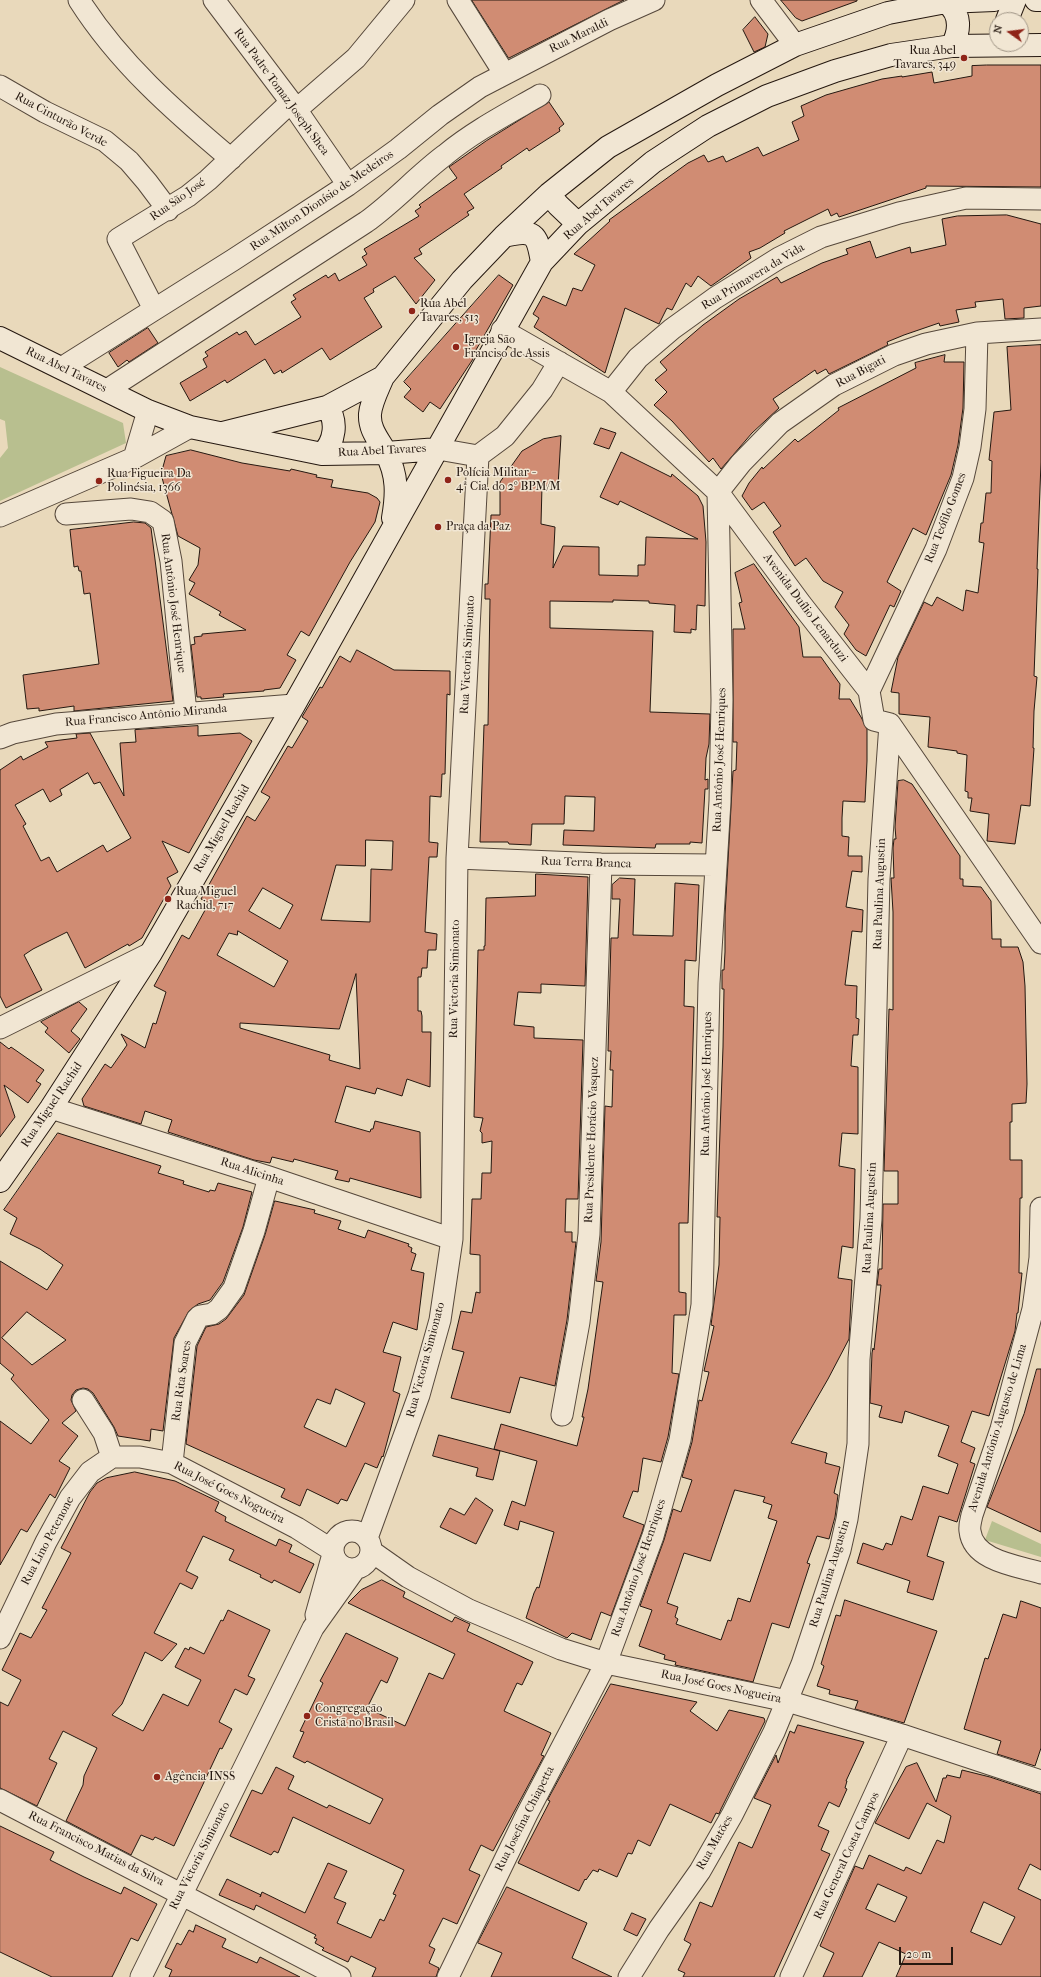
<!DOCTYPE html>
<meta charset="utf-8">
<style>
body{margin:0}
#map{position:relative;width:1041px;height:1977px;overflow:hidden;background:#e9d9bb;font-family:"IM FELL French Canon",serif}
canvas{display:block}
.north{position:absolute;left:989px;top:12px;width:40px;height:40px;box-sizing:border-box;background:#f1e6d3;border:1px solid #9f9485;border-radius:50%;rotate:284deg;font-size:11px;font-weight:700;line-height:16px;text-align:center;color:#251810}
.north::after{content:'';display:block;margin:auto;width:14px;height:18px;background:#8f2418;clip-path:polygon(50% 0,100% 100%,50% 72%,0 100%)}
.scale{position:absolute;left:899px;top:1947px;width:54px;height:18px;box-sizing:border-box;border:2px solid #251810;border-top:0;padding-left:5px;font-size:12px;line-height:14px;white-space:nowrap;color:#251810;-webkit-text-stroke:3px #f1e6d3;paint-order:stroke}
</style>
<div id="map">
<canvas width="1041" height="1977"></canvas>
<div class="north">N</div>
<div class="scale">20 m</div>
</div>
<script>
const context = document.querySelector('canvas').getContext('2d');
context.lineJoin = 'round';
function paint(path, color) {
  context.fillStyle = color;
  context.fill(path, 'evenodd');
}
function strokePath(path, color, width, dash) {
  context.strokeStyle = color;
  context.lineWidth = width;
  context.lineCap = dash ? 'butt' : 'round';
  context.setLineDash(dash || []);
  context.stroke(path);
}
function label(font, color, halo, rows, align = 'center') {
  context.font = font + ' "IM FELL French Canon",serif';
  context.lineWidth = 3;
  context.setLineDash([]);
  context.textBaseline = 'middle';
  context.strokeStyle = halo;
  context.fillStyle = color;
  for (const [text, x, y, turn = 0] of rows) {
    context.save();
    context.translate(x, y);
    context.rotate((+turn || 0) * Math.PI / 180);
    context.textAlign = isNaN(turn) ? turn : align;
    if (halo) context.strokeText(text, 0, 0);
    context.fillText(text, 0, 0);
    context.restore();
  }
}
paint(new Path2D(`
 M0,367L123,423L126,443L0,501V458L8,448L5,421L0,419Z
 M992,1521L1041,1544V1557L985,1540Z`), '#b8bf8f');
const building = new Path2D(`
 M472,0H624L509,58Z
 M781,0H857V1L802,21L796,18Z
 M755,17L768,34L765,47L754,52L743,30Z
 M987,65H1041V187L926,186V188L839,217L837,213L831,216L828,209L784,231L785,233L760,248L749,252L751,258L711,286L698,276L691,287L686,283L672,310L667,308L659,324L625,308L605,373L534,327L539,318L533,314L543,296L566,306L573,288L582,291L595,265L574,254L610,221L609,220L688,163L704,155L708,162L723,156L726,162L758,147L763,156L799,140L792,122L804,116L801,106L826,95L882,79L902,76V77L932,72L934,83L972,76V66Z
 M549,102L564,124L559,128L560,131L529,151L527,148L501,166L502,168L464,194L474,208L467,212L469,215L419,249L422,254L414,258L435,280L416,304L395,276L373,289L374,292L364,298L382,327L330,360L322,348L282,373L281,370L274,374L265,359L227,383L225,380L190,401L180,383L207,367L203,359L208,356L205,352L237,332L239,335L246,331L255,345L301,317L291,302L296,299L293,295L326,275L328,278L335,273L339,281L367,265L362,257L367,254L364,249L419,216L415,211L421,207L419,205L457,178L449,167L486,141Z
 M1007,215L1041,224V306L1024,308V318L1005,319L1003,299L975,302L976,307L956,310L959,322L940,326L939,323L904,335L887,342L888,345L829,374L826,369L817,374L815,370L773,399L779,408L752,433L721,469L713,458L709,462L672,421L654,405L667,392L655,380L667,370L660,362L703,325L739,299L777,277L781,283L822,263L848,254L846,249L870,241L876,258L910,247L911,253L946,245L942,219L957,216Z
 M499,275L513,285L472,357L473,359L440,409L430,402L423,412L404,397L411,389L404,382Z
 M148,328L158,343L129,362L127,360L118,367L109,353Z
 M1041,345V462L1037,569H1038L1034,676L1037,677L1034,711L1033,748H1034L1030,806L1021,805L1015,844L987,841L989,814L970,811L972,798H968V792L965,791L967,755L957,753V751L928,747L930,717L899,714V693L891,692L898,657L924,602L932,606L937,597L963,611L966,590L978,593L984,543L979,542L981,523H983L986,493H991L992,461L989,460L994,412L1011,410L1007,347Z
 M945,355L944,362H964L963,408L958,445L951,475L926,535L913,528L887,582L901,591L894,607L890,605L866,656L856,650L844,634L849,625L835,607L843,592L823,581L806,558L795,566L773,532L781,526L764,502L752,510L742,496L749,483L762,467L763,469L795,439L798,442L810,433L839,410L838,408L916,368L915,363Z
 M601,428L616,433L609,449L594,444Z
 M561,436L558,486H542L541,524L555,527L553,568L563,546L599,547V575L638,576V565H645L646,537L698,539L620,501L618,505L600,497L621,452L671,477L672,474L698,496L703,506L706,542L705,606L697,605L696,630L691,629V633L674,632L675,605L649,603V601L613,600V602L550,601V628L653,631L650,712L710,714L709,744L706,758L705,780L708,779V789H705L702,843L690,842V844H656L655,848L563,845L564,830L594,831L595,797L565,796L564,824H532L531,845L509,844L508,842H480L484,725H488L490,599H485V584H488L491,515H500V482L522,451L543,439Z
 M191,450L242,463L290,471L291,469L317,475L316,477L333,480L331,487L368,493L377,498L380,502L375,522L350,562L309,636L301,631L287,655L296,660L280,688L264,690V691L223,694L224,697L201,699V697H197L191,645L195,644L194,637L202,636V634L246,630L219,615L221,612L189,594L195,583L189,580L198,565L200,548L178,536L161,474L166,456Z
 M134,522L145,523L151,528L173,701L74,711V706L39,711V708L27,709L23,675L99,664L90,593L84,594L81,571H79L78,566L74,567L70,530Z
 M754,564L799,627L803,657H821L840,684L839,699H850L861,717L867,729V761L865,802L843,801L842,818V836L849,837L848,856H862V872L852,871L846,907L863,910L862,932L852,931L845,985L857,986L856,1018L859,1019L858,1035H853L851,1066L858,1067V1134L842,1133L839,1166L855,1169L853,1248L842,1246L838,1278L852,1280L849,1339L828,1379L791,1443L827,1453L825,1463L840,1467L834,1493L838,1495L835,1517L829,1539L817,1536L807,1563L810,1564L789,1628L772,1623L753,1682L675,1665L676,1662L664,1659L665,1655L639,1646L652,1610L640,1606L664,1540L673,1509L681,1512L692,1480L682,1477L692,1442L699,1400L702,1401L709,1372L704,1371L714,1326L711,1325L719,1265L720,1217H717L723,1047L724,989H722V970H724L725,952V915L733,771L736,770L737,742H733V629H745L739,603L742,602L735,573ZM735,1490L765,1497L763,1502L772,1505L768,1518L777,1521L750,1602L738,1598L731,1621L728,1620L721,1640L676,1624L678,1619L675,1617L678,1607L667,1603L684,1553L710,1561Z
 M357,650L394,670L450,671V695L447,694L445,774H442L441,797L430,796L429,842L438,843L437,857H429L425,932L437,934L436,950H428L427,968H422L421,977H418V1011H421L422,1016V1032H431L430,1087L407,1079L402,1096L377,1088L375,1094L346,1086L335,1122L370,1132L371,1129H373L375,1121L420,1132L421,1198L350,1178L349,1182L335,1179L338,1171L294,1159L293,1162L272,1157L270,1163L254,1160L168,1132L172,1120L145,1111L141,1124L84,1106L82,1099L105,1064L111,1068L127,1045L121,1034L145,1048L153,1023L156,1024L166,992L154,986L182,935L189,939L209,903L201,899L247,816L255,821L270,797L261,792L288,746L292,748L308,721L302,717L320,687L322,688L340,656L350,662ZM366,840L393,841L392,870L371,869L370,922L321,920L336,865L365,866ZM263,888L293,905L280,929L249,911ZM238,931L288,961L274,987L217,955L229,933L237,935ZM356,974L360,1069L329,1060L330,1055L240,1028V1023L339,1029Z
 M198,726V736L240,733L252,741L189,853L162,841L178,872L167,878L171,886L142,938L129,946L128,944L85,968L67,932L33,949L24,955L42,990L6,1008L0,996V770L21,756L23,760L48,747L45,742L77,738L76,734L90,733L124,796L120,743L136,742L135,730ZM88,773L94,784L100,782L131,838L107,852L103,845L57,872L49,857L41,861L23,826L26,824L15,805L43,789L50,802L62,795L60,790Z
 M904,780L912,784L960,856V879H963V886L981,887L991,901L992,939H1001V947H1018L1023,962L1025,986L1027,1084L1026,1103L1012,1104V1122H1010V1160H1022V1198H1020L1019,1273H1022L1018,1313H1017L1015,1331L989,1416L972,1411L961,1442L975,1448L970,1462L975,1464L957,1522L939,1516L927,1556L944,1562L933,1600L907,1592L910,1581L857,1563L863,1543L883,1550L886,1543L892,1545L901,1516L912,1520L923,1486L948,1494L958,1464L938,1456L949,1426L905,1411L902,1423L879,1417L882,1406L870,1403L872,1353L873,1348L874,1350L881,1285H877L879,1269H882L883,1204H898V1171H884L889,1009L893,1010V912L891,878H894L893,848L894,839H896L895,827L898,781Z
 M536,874L588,877L585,986L541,984V993L518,992L514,1025L534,1027V1038L583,1040L578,1199H566L565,1232H572V1242H576L567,1320L555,1386L520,1377L510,1413L451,1398L464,1352L452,1349L461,1311L472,1313L476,1292L480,1293V1255L470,1254L472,1199H481L482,1173H491L492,1141L482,1143V1133L480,1131L483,1118L474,1117L478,950H484V946H485L486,898L535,896Z
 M620,878L635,879L633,935L673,936L675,883L699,885L696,961L685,960L684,1006L694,1007L688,1223H679V1292L686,1293V1315H674L672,1373L679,1374L668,1437L661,1462L643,1458L638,1492L633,1491L623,1517L644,1525L642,1532L611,1616L601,1612L591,1640L572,1633L567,1638L526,1618L534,1593L537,1587L539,1588L554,1532L520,1521L518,1530L504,1525L512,1501L525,1506L537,1461L494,1449L501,1424L577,1446L584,1417H582L588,1389L603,1282L596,1281L601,1242L605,1106L612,1107L613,1070H610L611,1051H608L611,938H618L620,899H612V885Z
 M79,1002L87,1009L71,1031L80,1039L69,1053L45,1032L48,1028L41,1022Z
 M0,1042L9,1049L11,1047L44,1070L36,1081L41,1084L28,1103L4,1085L15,1117L0,1137Z
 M58,1133L161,1166L158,1173L184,1181L183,1184L209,1192L210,1190L215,1191L218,1183L252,1192L243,1227L223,1282L210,1300L198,1304L189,1311L174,1338L163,1431L151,1429L150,1441L118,1436L114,1427L93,1393L88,1389L83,1388L76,1390L72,1395L71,1400L76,1411L62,1423L78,1436L59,1461L70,1468L55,1498L50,1494L27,1532L21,1529L0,1565V1421L31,1444L49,1420L11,1379L14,1375L0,1363V1261L47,1290L63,1265L40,1249L10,1234L17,1218L4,1210ZM27,1312L66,1340L32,1365L2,1338Z
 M275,1201L315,1210L314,1213L341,1221L338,1229L365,1238L368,1230L409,1244L408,1246L412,1248L411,1252L416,1254L411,1270L424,1273L417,1330L393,1322L383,1352L401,1357L393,1391L400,1394L383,1457L382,1456L377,1468L365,1463L347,1501L341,1499L338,1504L307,1489L300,1506L281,1497L285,1489L186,1444L197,1346L206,1327L219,1324L226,1319L244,1295L265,1235ZM336,1389L365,1403L346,1447L304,1427L317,1399L330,1404Z
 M1037,1369H1041V1532L987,1507L1024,1414Z
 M439,1435L500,1451L493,1480L476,1476L478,1468L433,1456Z
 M135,1472L175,1481L219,1502L215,1511L226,1517L225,1521L276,1546L279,1539L292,1545L289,1552L314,1564L300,1593L274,1580L272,1583L260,1577L261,1575L229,1560L234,1550L203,1536L186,1571L198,1577L192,1589L180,1583L154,1633L177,1644L162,1661L145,1652L122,1704L112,1715L143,1731L163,1694L188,1706L201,1680L175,1667L185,1648L189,1650L190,1647L204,1654L221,1620L223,1621L228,1610L270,1630L248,1676L255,1679L247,1695L235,1689L219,1722L232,1729L222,1749L220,1748L174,1846L155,1837L153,1840L141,1835L131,1855L66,1821L83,1785L84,1776L97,1748L63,1731L49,1759L57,1763L37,1806L0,1788V1702L8,1706L21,1680L2,1670L20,1633L31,1638L47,1610L42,1608L71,1553L61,1548L90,1492L97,1483L106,1478Z
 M476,1498L493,1510L476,1544L440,1527L450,1508L464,1515Z
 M382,1580L405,1592L403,1597L452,1622L455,1617L470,1624L467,1631L533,1662L522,1685L517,1683L504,1711L551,1733L541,1755L544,1756L493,1851L481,1845L469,1870L480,1875L457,1924L443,1918L429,1946L435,1949L429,1963L439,1968L436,1977H372L376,1968L351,1956L348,1962L322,1950L324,1948L315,1943L317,1939L314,1938L316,1935L256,1905L254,1910L219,1895L227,1879L261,1895L260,1897L262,1892L305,1913L328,1863L347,1871L334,1898L346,1903L337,1923L371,1938L380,1919L384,1921L396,1895L393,1894L404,1870L293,1817L278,1853L274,1851L271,1855L230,1836L252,1790L262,1794L276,1767L294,1776L288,1789L327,1808L329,1805L370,1824L383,1799L307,1761L305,1763L293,1757L304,1732L300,1731L323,1683L320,1681L346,1633L398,1658L387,1683L381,1680L367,1708L405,1726L429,1673L443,1679L455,1654L348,1603L361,1590Z
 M845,1600L937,1631L904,1723L855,1709L858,1701L829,1694L830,1690L817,1686L824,1666L821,1664L836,1615L840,1616Z
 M1021,1601L1041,1608V1748L1035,1766L997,1754L1001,1741L964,1729L985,1658L988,1659L1003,1614L1016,1618Z
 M611,1684L697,1702L690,1711L717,1731L729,1710L764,1718L765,1721L721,1809L719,1814L716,1813L711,1823L670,1804L650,1846L638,1840L632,1854L628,1853L617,1877L599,1869L598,1872L593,1870L586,1880L585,1879L579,1891L518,1863L550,1801L548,1800Z
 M798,1725L864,1742L846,1781H847L845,1788L847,1789L839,1807L829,1802L818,1826L829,1831L821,1850L830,1854L774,1977H683L685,1973L678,1970L691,1944L684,1940L700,1902L712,1907L739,1842L752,1848L771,1805L754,1798L776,1755L778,1763L790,1731L794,1733Z
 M917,1763L936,1802L943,1778H946L947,1775L960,1778L962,1770L990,1777L1041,1794V1870L1030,1864L1018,1889L1041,1900V1977H896L906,1954L879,1942L862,1977H823L834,1953L820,1946L855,1866L863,1869L869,1855L904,1871L906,1867L921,1874L937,1840L944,1843L951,1816L927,1803L909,1839L875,1823L906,1767ZM878,1884L907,1897L895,1922L866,1909ZM984,1902L1015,1917L1001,1945L971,1932Z
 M0,1826L54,1852L50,1860L84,1877L121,1894L124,1887L157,1904L138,1941L131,1938L112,1977H52L0,1952Z
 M507,1887L587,1923L572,1958L612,1977H491L502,1953L478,1943Z
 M632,1913L646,1919L637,1936L624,1930Z
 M196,1925L226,1939L222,1947L257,1963L260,1957L300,1977H169L172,1970L165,1967L177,1943L181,1945L189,1930L193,1932Z`);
paint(building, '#d08c73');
strokePath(building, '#251810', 1);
const street = new Path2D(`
 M79,0C119,63 174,111 231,159
 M214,0L291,102L348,185
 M458,0L504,73
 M761,0L795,45
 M0,86L45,112L105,141L129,161L147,182L168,210
 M296,110L356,58L404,0
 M154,309L118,239L188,196L208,180L291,102
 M502,330L611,392L718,492L801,604L869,691L874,720L890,724L1041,943
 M63,367L233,260L348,185L398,149L440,115L480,87L609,20L654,0
 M107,390L366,222C394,202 417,176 445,155C474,131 507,114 540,95
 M611,392L638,358L672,329L715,298L779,258L821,237L899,213L966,198L1041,199
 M438,449L478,456L505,436L542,390L559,362
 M134,458L148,411
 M718,492L741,463L780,423L834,385L894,355L926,344L977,333L1041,329
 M66,514L131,509L150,512L163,521L171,561L186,713
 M0,516L134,458L190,427
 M869,691L936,549L963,478L970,447L975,409L977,333
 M0,738L13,733L56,724L294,705
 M457,858L601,864L715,865
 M0,1028L151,953
 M51,1108L269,1177L452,1239
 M1041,1208L1040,1258L1033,1309L1001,1429L972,1515C971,1520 969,1526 970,1531C973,1561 1018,1566 1041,1573
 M83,1400L104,1433L112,1457
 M562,1415L579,1322L589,1234L601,864
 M112,1457H140L172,1463L297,1528L332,1550
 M172,1463L185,1343L197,1319L200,1316L212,1314L219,1309L234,1288L254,1231L269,1177
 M333 1550a19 19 0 1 1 38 0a19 19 0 1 1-38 0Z
 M367,1538L419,1395L440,1320L452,1239L457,858L478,456
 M371,1551L408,1577L469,1610L561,1649L606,1663L787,1701L902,1735L1041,1781
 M316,1615L333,1554
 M0,1638L46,1542L70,1498L90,1472L112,1457
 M0,1800L340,1977
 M141,1977L313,1628L355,1569
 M448,1977L527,1814L606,1663L653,1536L680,1440L702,1305L709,983L720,801L722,700L718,492
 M629,1977L659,1929L700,1871L732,1815L774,1732L802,1664L840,1550L847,1519L858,1444L859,1359L871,1219L879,879L890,724
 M791,1977L902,1735`);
const secondary = new Path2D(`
 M1036,0H1041
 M946,2C962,14 960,31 952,46
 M1007,20L1015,0
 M549,194L558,205L578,224
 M504,236C534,229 537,233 542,262
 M0,338L148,411L190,427L322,454L386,453L438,449
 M383,377C378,389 371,402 370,414C369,430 379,440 386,453C398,475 397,495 393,518
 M223,433L327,407L383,377L462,280L504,236L549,194L608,147L717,85L795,45L888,13L946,2L994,0
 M322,454C335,442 338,421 327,407
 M0,1181L51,1108L151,953L294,705L542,262L578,224L653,162L708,126L767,96L835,71L891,55L952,46L1041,45`);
strokePath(street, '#56483b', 23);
strokePath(secondary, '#251810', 24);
strokePath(street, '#f1e6d3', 21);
strokePath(secondary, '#f1e6d3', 22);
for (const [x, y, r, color] of [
 [964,58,4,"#8f2418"],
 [412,311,4,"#8f2418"],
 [456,347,4,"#8f2418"],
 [448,480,4,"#8f2418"],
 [99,481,4,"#8f2418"],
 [438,527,4,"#8f2418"],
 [168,899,4,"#8f2418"],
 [307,1716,4,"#8f2418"],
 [157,1777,4,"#8f2418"]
]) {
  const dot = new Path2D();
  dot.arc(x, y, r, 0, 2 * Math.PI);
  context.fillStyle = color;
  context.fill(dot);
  strokePath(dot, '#f1e6d3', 1.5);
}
label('12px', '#251810', '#f1e6d3', [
 ["Rua Maraldi",579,36,-26],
 ["Rua Padre Tomaz Joseph Shea",281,92,54],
 ["Rua Cinturão Verde",61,120,28],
 ["Rua São José",178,200,-35],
 ["Rua Milton Dionísio de Medeiros",322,201,-34],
 ["Rua Abel Tavares",599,209,-41],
 ["Rua Primavera da Vida",753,277,-31],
 ["Rua Abel Tavares",66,370,26],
 ["Rua Bigati",861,372,-28],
 ["Rua Abel Tavares",382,451,-3],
 ["Rua Teófilo Gomes",946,518,-69],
 ["Rua Antônio José Henrique",173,603,83],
 ["Avenida Duílio Lenarduzi",805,608,53],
 ["Rua Victoria Simionato",468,655,-87],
 ["Rua Francisco Antônio Miranda",146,716,-5],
 ["Rua Antônio José Henriques",720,760,-88],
 ["Rua Miguel Rachid",222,829,-60],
 ["Rua Terra Branca",586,863,2],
 ["Rua Paulina Augustin",880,894,-88],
 ["Rua Victoria Simionato",455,979,-89],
 ["Rua Antônio José Henriques",707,1084,-89],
 ["Rua Miguel Rachid",52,1105,-56],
 ["Rua Presidente Horácio Vasquez",592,1140,-88],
 ["Rua Alicinha",252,1172,18],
 ["Rua Paulina Augustin",870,1218,-87],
 ["Rua Victoria Simionato",426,1360,-75],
 ["Rua Rita Soares",182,1381,-82],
 ["Avenida Antônio Augusto de Lima",998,1428,-73],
 ["Rua José Goes Nogueira",229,1493,27],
 ["Rua Lino Petenone",48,1541,-62],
 ["Rua Antônio José Henriques",639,1568,-71],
 ["Rua Paulina Augustin",830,1574,-73],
 ["Rua José Goes Nogueira",721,1687,12],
 ["Rua Josefina Chiapetta",525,1819,-63],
 ["Rua Matões",715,1843,-60],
 ["Rua Francisco Matias da Silva",96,1849,27],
 ["Rua Victoria Simionato",200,1856,-63],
 ["Rua General Costa Campos",847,1856,-65]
]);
label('12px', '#251810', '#f1e6d3', [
 ["Rua Abel",956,51,"right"],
 ["Tavares, 349",956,65,"right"],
 ["Rua Abel",420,304],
 ["Tavares, 513",420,318],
 ["Igreja São",464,340],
 ["Franciso de Assis",464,354],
 ["Polícia Militar -",456,473],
 ["4ª Cia. do 2º BPM/M",456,487],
 ["Rua Figueira Da",107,474],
 ["Polinésia, 1366",107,488],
 ["Praça da Paz",446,527],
 ["Rua Miguel",176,892],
 ["Rachid, 717",176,906],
 ["Congregação",315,1709],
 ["Cristã no Brasil",315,1723],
 ["Agência INSS",165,1777]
], 'left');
</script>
